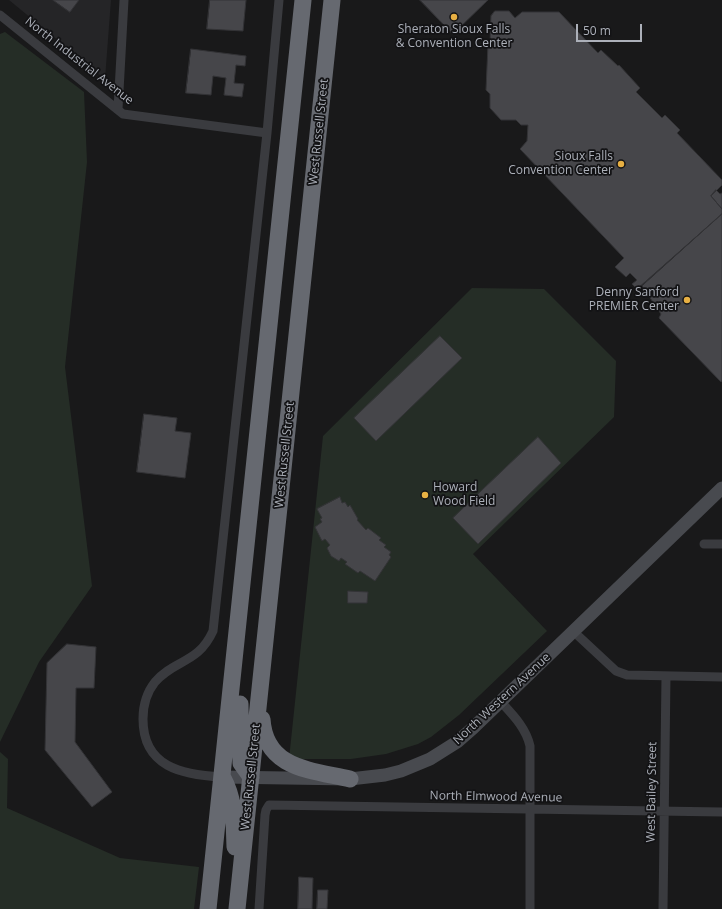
<!DOCTYPE html>
<style>
body{margin:0}
#map{position:relative;width:722px;height:909px;overflow:hidden;background:#19191a;font-family:"Open Sans",sans-serif}
canvas{display:block}
.scale{position:absolute;left:576px;top:24px;width:66px;height:18px;box-sizing:border-box;border:2px solid #acb0b9;border-top:0;padding-left:5px;font-size:12px;line-height:14px;white-space:nowrap;color:#acb0b9;-webkit-text-stroke:3px #131315;paint-order:stroke}
</style>
<div id="map">
<canvas width="722" height="909"></canvas>
<div class="scale">50 m</div>
</div>
<script>
const context = document.querySelector('canvas').getContext('2d');
context.lineJoin = 'round';
function paint(path, color) {
  context.fillStyle = color;
  context.fill(path, 'evenodd');
}
function strokePath(path, color, width, dash) {
  context.strokeStyle = color;
  context.lineWidth = width;
  context.lineCap = dash ? 'butt' : 'round';
  context.setLineDash(dash || []);
  context.stroke(path);
}
function label(font, color, halo, rows, align = 'center') {
  context.font = font + ' "Open Sans",sans-serif';
  context.lineWidth = 3.5;
  context.setLineDash([]);
  context.textBaseline = 'middle';
  context.strokeStyle = halo;
  context.fillStyle = color;
  for (const [text, x, y, turn = 0] of rows) {
    context.save();
    context.translate(x, y);
    context.rotate((+turn || 0) * Math.PI / 180);
    context.textAlign = isNaN(turn) ? turn : align;
    if (halo) context.strokeText(text, 0, 0);
    context.fillText(text, 0, 0);
    context.restore();
  }
}
paint(new Path2D(`
 M9,0H111L105,79Z`), '#252527');
paint(new Path2D(`
 M5,32L84,92L87,162L65,367L92,586L39,662L0,742V34Z
 M472,288L544,289L616,361L614,417L473,554L547,631L459,715L431,737L418,744L386,754L351,759H289L323,436Z
 M0,752L8,759L7,808L120,858L199,867L194,909H0Z`), '#252d26');
const building = new Path2D(`
 M53,0H79L70,12Z
 M210,0H246L243,31L207,29Z
 M420,0H488L453,34Z
 M495,11H509L515,18L522,12H559L598,53L601,50L618,66L619,65L640,88L636,92L662,118L665,115L680,130L677,133L722,180V185L711,196L722,209V214L637,289L632,284L637,280L630,273L626,277L615,267L624,258L520,149L527,141L528,125H521L516,120H501L490,108V94L486,90L488,44L490,42L491,16Z
 M191,49L246,56L245,66L236,65L234,83L244,84L242,97L224,95L226,78L213,76L211,95L186,93Z
 M716,190L720,194L722,193V209L711,196Z
 M722,214V380L721,382L659,318L661,314L642,286Z
 M440,336L462,358L376,441L354,418Z
 M144,414L177,418L175,431L191,433L185,478L137,472Z
 M538,437L561,463L478,544L453,518Z
 M340,497L342,503L345,502L348,507L350,505L358,519L357,520L366,530L368,528L381,538L379,540L386,545L384,547L391,552L389,555L391,557L375,581L360,571L358,573L345,564L347,562L341,558L339,561L331,556L327,548L330,545L325,539L322,541L315,527L322,522L320,519L322,518L317,509Z
 M348,591L368,592L367,603H348Z
 M67,644L96,647L94,688H76L75,742L112,792L92,807L45,750L47,663Z
 M299,877L313,878L312,909H298Z
 M318,890H328L327,909H317Z`);
paint(building, '#46464a');
strokePath(building, '#333336', 1);
strokePath(new Path2D(`
 M0,15L123,114L267,133
 M118,109L124,0
 M704,544H722
 M573,631L616,671L627,675L722,677
 M501,702C513,715 526,728 530,746V909
 M222,777C182,775 143,767 143,719C143,706 147,692 155,682C175,659 198,664 213,631L267,133L279,0
 M259,909L265,815L266,810L269,805L722,812
 M663,909L666,676`), '#3a3b3f', 9);
strokePath(new Path2D(`
 M222,777L350,779L385,775L401,771L430,759L457,742L473,728L722,488`), '#484a4f', 13);
strokePath(new Path2D(`
 M240,704L241,763L251,777
 M262,719C265,769 311,770 350,779
 M223,778C235,800 234,823 235,847
 M208,909L303,0
 M237,909L332,0`), '#666970', 17);
for (const [x, y, r, color] of [
 [454,17,4,"#e8b043"],
 [621,164,4,"#e8b043"],
 [687,300,4,"#e8b043"],
 [425,495,4,"#e8b043"]
]) {
  const dot = new Path2D();
  dot.arc(x, y, r, 0, 2 * Math.PI);
  context.fillStyle = color;
  context.fill(dot);
  strokePath(dot, '#131315', 1.5);
}
label('12px', '#acb0b9', '#131315', [
 ["Sheraton Sioux Falls",454,30,"center"],
 ["& Convention Center",454,44,"center"],
 ["Sioux Falls",613,157],
 ["Convention Center",613,171],
 ["Denny Sanford",679,293],
 ["PREMIER Center",679,307],
 ["Howard",433,488,"left"],
 ["Wood Field",433,502,"left"]
], 'right');
label('12px', '#acb0b9', '#131315', [
 ["North Industrial Avenue",79,61,38],
 ["West Russell Street",319,132,-84],
 ["West Russell Street",285,455,-84],
 ["North Western Avenue",502,699,-43],
 ["West Russell Street",251,777,-84],
 ["West Bailey Street",652,792,-89],
 ["North Elmwood Avenue",496,797,1]
]);
</script>
